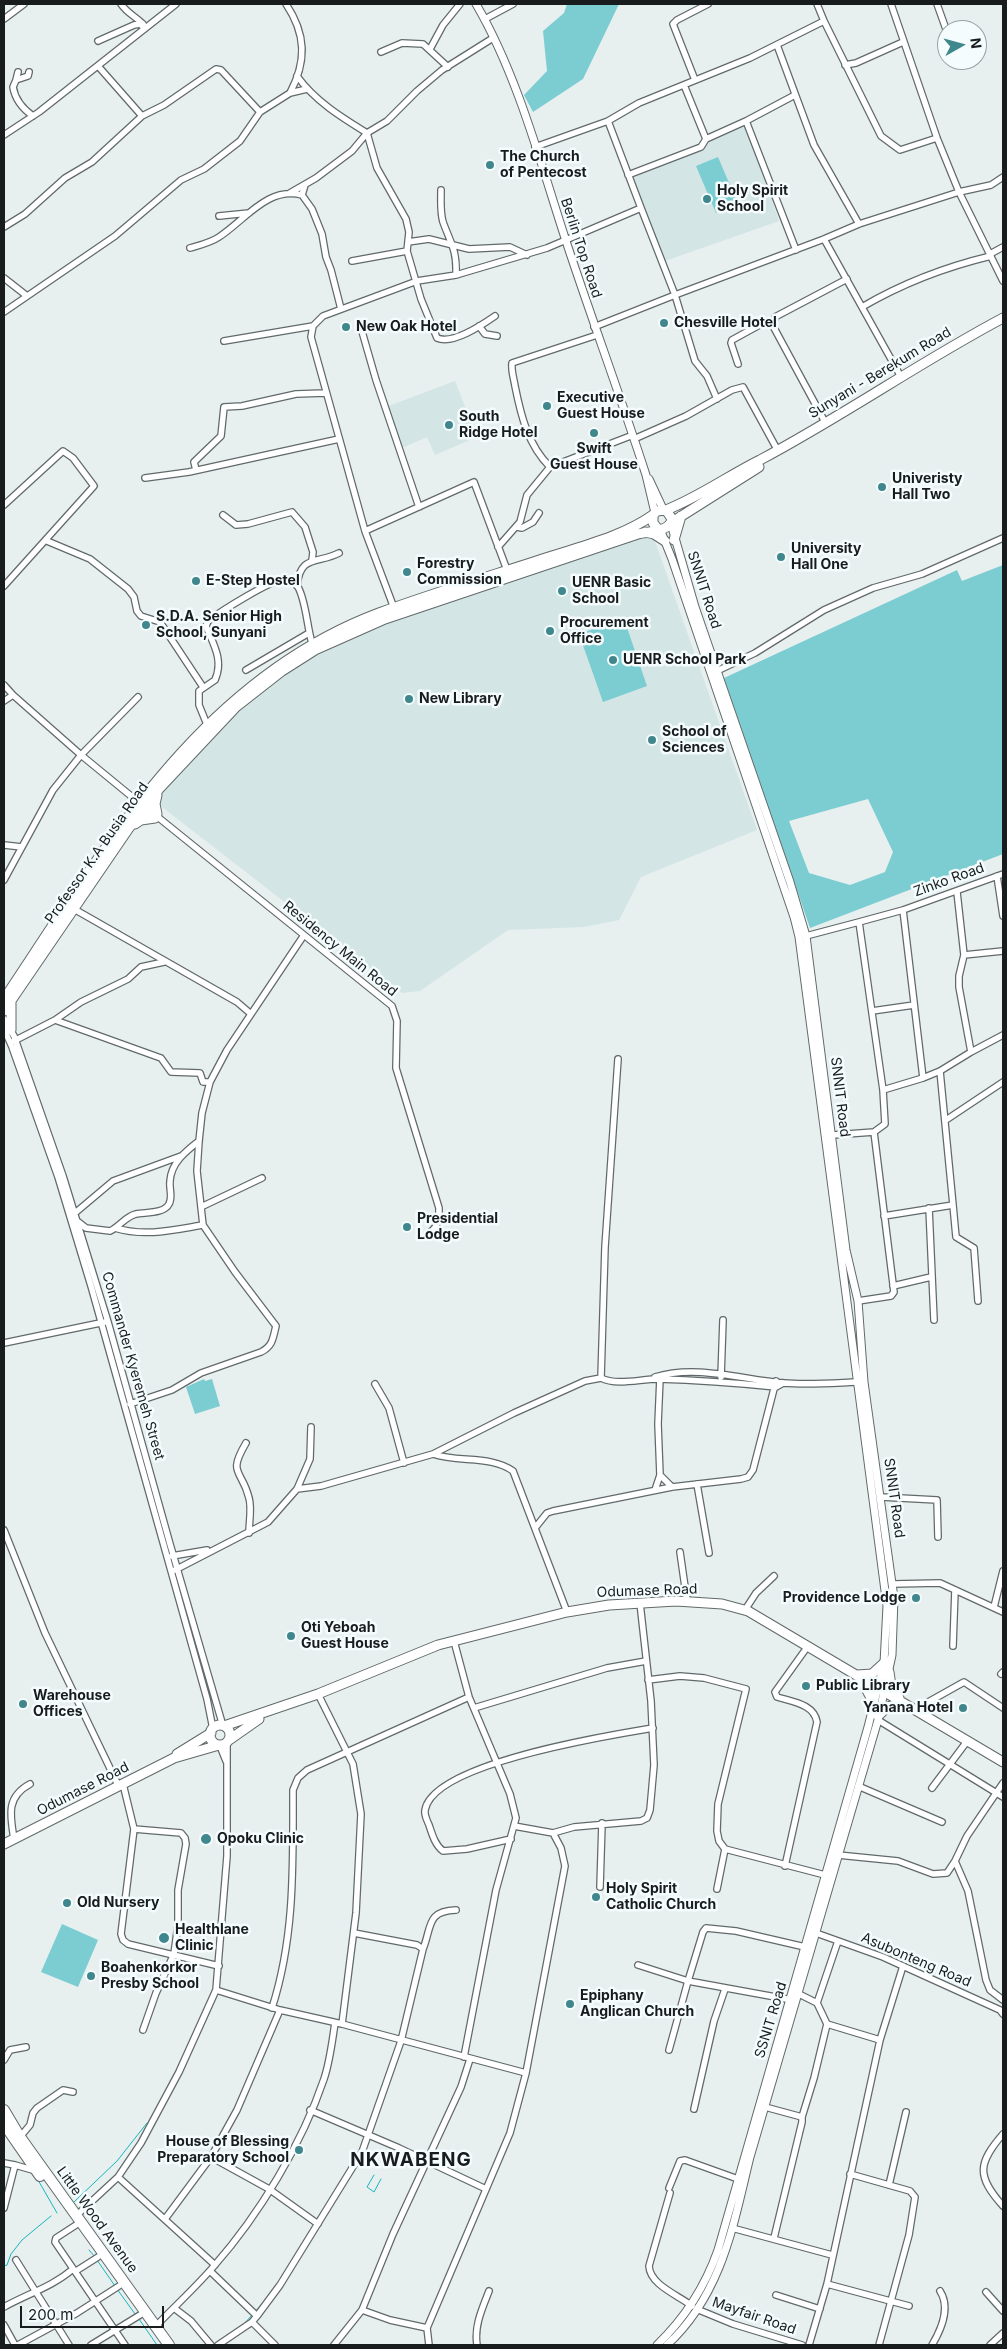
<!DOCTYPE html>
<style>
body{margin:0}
#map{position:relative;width:1007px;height:2349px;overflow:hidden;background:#e7efef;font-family:Inter,sans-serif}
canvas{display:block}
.frame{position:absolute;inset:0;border:5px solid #191c1c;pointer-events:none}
.north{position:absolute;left:937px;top:20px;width:50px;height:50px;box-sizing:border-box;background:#f4fcfd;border:1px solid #9ca2a3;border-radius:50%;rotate:83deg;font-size:14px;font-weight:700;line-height:20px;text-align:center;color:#191c1c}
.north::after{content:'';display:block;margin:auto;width:18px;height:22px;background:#3f878c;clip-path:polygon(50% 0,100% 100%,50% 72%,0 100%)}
.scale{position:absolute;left:20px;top:2306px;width:144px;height:22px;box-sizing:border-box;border:2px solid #191c1c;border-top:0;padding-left:6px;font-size:15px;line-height:18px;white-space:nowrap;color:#191c1c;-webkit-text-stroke:4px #f4fcfd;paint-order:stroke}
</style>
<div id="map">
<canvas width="1007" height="2349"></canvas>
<div class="frame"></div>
<div class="north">N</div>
<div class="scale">200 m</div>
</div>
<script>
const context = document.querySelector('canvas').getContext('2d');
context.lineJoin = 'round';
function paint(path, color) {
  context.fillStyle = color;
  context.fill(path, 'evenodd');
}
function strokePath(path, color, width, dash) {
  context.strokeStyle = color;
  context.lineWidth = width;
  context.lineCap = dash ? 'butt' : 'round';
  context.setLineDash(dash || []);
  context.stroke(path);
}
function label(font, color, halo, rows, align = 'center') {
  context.font = font + ' Inter,sans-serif';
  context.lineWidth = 5;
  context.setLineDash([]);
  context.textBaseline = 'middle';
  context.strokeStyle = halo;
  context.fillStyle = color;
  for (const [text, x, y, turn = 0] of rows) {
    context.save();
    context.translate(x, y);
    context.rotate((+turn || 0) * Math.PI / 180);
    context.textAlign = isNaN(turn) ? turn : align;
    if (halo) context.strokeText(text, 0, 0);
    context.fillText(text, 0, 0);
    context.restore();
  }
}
paint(new Path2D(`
 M746,124L779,221L665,261L633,178Z
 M455,381L477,437L435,455L427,437L402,448L386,407Z
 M651,530L757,830L641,877L619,920L584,927L508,930L420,991L402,993L153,800L233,713L282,671L361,630Z`), '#d3e5e5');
paint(new Path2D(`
 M567,4H619L583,79L533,112L524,95L547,71L543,31L564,13Z
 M718,157L738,204L716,213L696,166Z
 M1003,565V854L810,928L724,678L957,570L962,581ZM868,799L893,852L885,872L850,885L809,873L789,821Z
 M624,619L647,686L603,702L579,634Z
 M204,1379L205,1381L212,1379L220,1406L195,1414L186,1387Z
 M62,1924L98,1940L78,1987L41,1972Z`), '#7bcdd2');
strokePath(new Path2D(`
 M4,2133L8,2139
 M374,2175L367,2187L374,2192L381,2179
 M38,2180L57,2213
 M73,2203L117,2161L147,2123
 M89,2250L95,2257
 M97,2260L115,2286
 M4,2266L7,2265L11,2254L22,2240L51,2216
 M277,2285L309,2233
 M117,2289L135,2314
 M255,2312L265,2300
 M139,2319L157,2345
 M243,2325L252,2315`), '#17b5bd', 1);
const minor = new Path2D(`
 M121,4C127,13 135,16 143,24
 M286,4C306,34 307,61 290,93
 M891,4L937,138L959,192L991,185L1003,177
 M937,4L947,32
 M4,19L24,4
 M485,19L513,4
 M824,21L881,136L900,150L937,138
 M98,41L134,25L140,24L145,28
 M777,45L814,145L859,224
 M430,49L443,25L460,4
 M381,52L402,43L423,44L448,67
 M845,65L856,63L903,42
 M98,66L142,116
 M29,72L28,76L16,80L13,87C15,99 23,109 33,116
 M297,76C315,101 341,117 367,133L377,168L406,219L409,232L407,251L421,299L437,338C453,345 482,325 495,316
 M16,80L18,72
 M695,80L673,24L677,20L708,4
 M684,85L706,139
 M746,121L796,250
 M4,135L39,112L176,4
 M535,147L608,121
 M628,175L701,147L706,139L746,121L795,95
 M305,185L302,195L312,209L322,234L326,257L331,270L341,309
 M441,190C441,200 440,212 443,222C451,244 457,250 456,275
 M290,193L316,178L352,151L367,133L387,121L417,91L442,70L493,38
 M641,208L608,121L639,103L750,58L824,21L817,4
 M219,216L249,213
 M4,227L25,214L65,178L92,162L142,116L164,105L216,69L221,70L260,112
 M824,239L901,377
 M408,242L429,239L469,249L510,247L527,255
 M190,248C200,245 210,243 219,237C245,220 268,186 302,195
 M990,254L1003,247
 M352,261L407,251
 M4,278L27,296
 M862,307C903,283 945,267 991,256
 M4,312L115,236L181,180L204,169L240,141L260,112L290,93L307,89
 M479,326L485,334L497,336
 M361,328L376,380L419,507
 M597,335L512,363C511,371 514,379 515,386C521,416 528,445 550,467L633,435
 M224,341L313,326
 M738,364L731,343L732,340L763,323L773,321
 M717,399L707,376L695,361L675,295L824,239L859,224L959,192L1003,281
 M825,422L773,326L775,317L847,279
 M634,439L686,416L732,390L743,387L778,451
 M196,470L194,462L221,436L224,407L242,406L296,394L325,393
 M145,478L189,472L339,439
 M4,505L63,451L73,458L94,486L4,586
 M223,515L236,525L248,524L292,512L305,527L313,552L312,560
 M517,527L522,528L533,522L539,513
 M365,531L474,482L507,570
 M47,541L90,559L128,589L134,597L137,611L141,616L160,622L203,687
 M498,547L520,522L527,495L550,467
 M297,586C300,554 318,564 339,553
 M394,608L365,531L311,337L313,326L323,316L417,281L456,275L547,248L641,208L675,295L594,327
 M246,670L309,633
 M717,671L755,653L824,610L873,588L922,574L1003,538
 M4,685L13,695
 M4,701L13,695L81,755L138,697
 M208,727L199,705V691L215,680C224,660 213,644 206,626L208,621C220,612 273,578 286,579C291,579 295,583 298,587C306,601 307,627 312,643
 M131,796L141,800L159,818L392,1006L397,1021L396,1068L439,1208C439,1219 439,1226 429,1233
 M4,845L22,847
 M997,876L1003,916
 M4,880L53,790L81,755L131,796L143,811L154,817
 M74,909L237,1002L251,1014
 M903,910L1003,874
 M859,922L903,910L923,1078L883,1090
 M806,936L859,922L883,1090L885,1124L874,1132L833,1135
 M964,955L1003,951
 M872,1011L914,1005
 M4,1019L14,1036L63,1176L108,1322L170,1544L223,1726
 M55,1020L81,1002L128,979L141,967L164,962
 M4,1029L12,1047L58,1177L91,1286L207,1699L213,1729
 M14,1041L55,1020L158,1057L161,1058L171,1072L200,1073L203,1082H210
 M971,1052L1003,1035
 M618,1059L605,1247L601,1378C617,1386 640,1379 658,1379C697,1380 737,1383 776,1387L783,1383
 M923,1078L940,1071L971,1052L959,987V976L964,955L957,892
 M946,1120L1003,1082
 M953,1205L956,1237L974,1248L978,1301
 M201,1207L262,1178
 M929,1208L934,1320
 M75,1213L113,1181L181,1156
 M884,1216L953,1205L940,1071
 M77,1221L86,1228L110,1231C119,1227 126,1216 136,1214C145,1212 164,1214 169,1204C173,1197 169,1189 170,1181C171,1163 186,1151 199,1141
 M115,1228C145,1237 173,1230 203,1225
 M893,1286L931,1277
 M858,1301L891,1296L894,1292L874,1132
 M4,1343L105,1322
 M655,1377C697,1364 743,1380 784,1383C808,1385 833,1383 857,1382
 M721,1377L723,1320
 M375,1384L389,1408L404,1463
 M130,1404L172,1390L201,1373L261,1352C273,1346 273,1338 276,1326L235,1272L203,1225L197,1171L199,1141L202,1113L210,1082L227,1050L304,935
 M246,1443C227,1475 242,1469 249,1498C252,1508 249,1522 249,1533
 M433,1454C458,1463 491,1455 513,1471L567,1612
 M660,1475L672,1487
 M697,1484L709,1553
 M297,1489L321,1486L433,1454L514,1413L585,1381L601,1378
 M655,1490L660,1475L658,1424L660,1378
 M881,1497L937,1500L938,1537
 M535,1528L547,1513L553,1511L672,1487L741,1479L748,1477L753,1470L776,1381
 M4,1530L45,1633L119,1787
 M680,1552L687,1601
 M172,1556L207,1550
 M175,1570L268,1522L297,1489L310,1459L311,1427
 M893,1584L940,1583L1003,1612
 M994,1607L1003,1571
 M745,1610L756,1593L774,1576
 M454,1641L469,1697L510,1794L516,1818L496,1890L464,2057
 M953,1646L955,1590
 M1001,1674L1003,1672
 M648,1680L680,1676L704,1678L746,1689L718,1804L717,1831L719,1841L725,1849L825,1875
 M318,1694L353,1764L361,1814L356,1913L342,2024
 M474,1708L607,1668L646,1661
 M914,1710L964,1682L1003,1708
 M878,1720L1003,1797
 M220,1746L226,1761
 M1003,1783L967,1836L955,1861L968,1891L986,1980L990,1990L1003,2000
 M123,1784L134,1829L121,1934L123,1940L128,1944L219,1966
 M858,1786L942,1822
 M932,1788L968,1740
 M134,1829L181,1833L185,1838L186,1844L178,1890V1925L174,1954L156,1993L143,2030
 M553,1833L574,1827L641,1821L647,1818L650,1810L654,1765L651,1701L640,1603
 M14,1839C10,1815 6,1797 30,1784
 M511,1839L467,1849L443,1851C435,1845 432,1834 429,1825C427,1820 424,1815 425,1810C433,1763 611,1735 653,1728
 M838,1855L898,1861L933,1874L947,1873L955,1861
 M785,1866L817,1722C814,1704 793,1702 777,1697L775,1692L808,1646
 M600,1887L602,1823
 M717,1889L725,1849
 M816,1933L883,1957L1000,2010L1003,2014
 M423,1949C432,1927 426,1911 456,1910
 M638,1965L688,1981
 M688,1981L703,1932L706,1928L736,1931L805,1947
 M216,1990L280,2010L342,2024L526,2073
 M799,1994L817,2003L827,2024L880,2040
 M817,2003L838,1941
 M272,2008C295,1937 293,1864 293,1790L298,1778L307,1770L469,1697
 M669,2050L688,1981L792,2000
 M4,2060L10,2050L26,2047
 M765,2107L802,2117V2122L774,2238
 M694,2109L714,2021L725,1989
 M310,2110L399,2148L486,2189
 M802,2117L814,2078L827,2024
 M1003,2134C978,2163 976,2176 1003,2206
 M20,2137L30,2125L33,2113L37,2108L63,2090L73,2092
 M211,2157L269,2189L318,2224
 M4,2163L15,2165
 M850,2174L910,2191L915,2197L909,2235L879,2345
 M118,2177L215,2265
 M889,2185L906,2112
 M669,2188L680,2161L685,2160L738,2179
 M670,2193L649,2266C650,2285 678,2295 692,2306
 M4,2208L15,2165L36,2171
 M77,2215L118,2177L141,2143L179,2072L216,1990L227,1856V1743
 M165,2219L211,2157L237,2110L280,2010
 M76,2225L56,2238L55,2242L125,2345
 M732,2228L832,2255
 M16,2260L69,2345
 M76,2271L98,2257
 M210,2271L257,2316
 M827,2284L909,2306
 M986,2292L1003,2311
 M776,2295L820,2309
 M4,2307C27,2294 52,2287 73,2269
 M174,2308L191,2321L211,2345
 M362,2310L390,2320L427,2328L510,2133L526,2073L565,1866L561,1848L553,1833L514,1826
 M699,2310L733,2324L802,2345
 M252,2322L275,2345
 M4,2325L15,2345
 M156,2326C175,2306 196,2287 214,2266C259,2215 302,2144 324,2079C330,2061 332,2042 335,2023
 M427,2328L429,2345
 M18,2345L77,2313L119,2286
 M91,2345L140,2315
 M218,2345L252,2322L257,2316L280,2285L362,2152L401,2041L423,1949L417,1945L354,1933
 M334,2345L362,2310L393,2234L461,2087L470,2059
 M477,2345C474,2326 482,2309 489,2291
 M809,2345L827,2284L880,2040L903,1966
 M932,2345C941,2330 951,2308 940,2291
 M990,2345L1003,2333`);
const tertiary = new Path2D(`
 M476,4C517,74 540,161 565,238C591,317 620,395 646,475L655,513
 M649,479L663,509
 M657,2345C686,2317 705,2287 718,2250L868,1727L884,1663L887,1606L799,937L794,917L672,559L660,529
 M667,2345C722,2294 733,2226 750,2157L878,1720L892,1655L894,1598L864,1382L858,1301L846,1250L806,936L790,882L695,607L671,524`);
const secondary = new Path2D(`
 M889,1672L891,1686L899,1698
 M857,1675L872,1674L884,1663
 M861,1679L870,1696L873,1706
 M878,1716L887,1707L904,1704
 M210 1735a10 10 0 1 1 20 0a10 10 0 1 1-20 0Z
 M224,1726L318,1694L438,1645L567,1612L609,1605L676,1601L722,1604L748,1611L1003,1762
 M229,1740L259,1719
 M177,1754L211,1733
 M4,1844L174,1758L219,1745`);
const primary = new Path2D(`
 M666,510C699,497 728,476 760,460C843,416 920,362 1003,318
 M672,522L759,467
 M645,532L654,534L665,541
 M674,540L681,516
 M157,814L155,804L157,795
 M135,824L141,820L155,818
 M4,999C105,848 200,680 379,613C436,592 494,575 552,556C586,545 623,536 653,515
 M4,1011L129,828L159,789L236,707L282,671L315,650L385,619L638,534C650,531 670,532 672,519L666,510L657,511L653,515V523L658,529
 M11,1030V1000`);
const trunk = new Path2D(`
 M4,2110L20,2137L169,2345
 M4,2124L40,2176`);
strokePath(minor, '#62696a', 8);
strokePath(tertiary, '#62696a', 9);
strokePath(secondary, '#62696a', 11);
strokePath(primary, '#62696a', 11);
strokePath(trunk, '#62696a', 12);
strokePath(minor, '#fff', 5.5);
strokePath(tertiary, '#fff', 7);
strokePath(secondary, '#fff', 9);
strokePath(primary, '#fff', 9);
strokePath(trunk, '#fff', 10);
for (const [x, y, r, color] of [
 [490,165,5,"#3f878c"],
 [707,199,5,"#3f878c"],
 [664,323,5,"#3f878c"],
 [346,327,5,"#3f878c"],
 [547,406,5,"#3f878c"],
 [449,425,5,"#3f878c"],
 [594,433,5,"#3f878c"],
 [882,487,5,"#3f878c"],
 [781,557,5,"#3f878c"],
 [407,572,5,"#3f878c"],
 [196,581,5,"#3f878c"],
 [562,591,5,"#3f878c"],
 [146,625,5,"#3f878c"],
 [550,631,5,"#3f878c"],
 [613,660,5,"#3f878c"],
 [409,699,5,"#3f878c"],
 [652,740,5,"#3f878c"],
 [407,1227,5,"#3f878c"],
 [916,1598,5,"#3f878c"],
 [291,1636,5,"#3f878c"],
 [806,1686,5,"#3f878c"],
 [23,1704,5,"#3f878c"],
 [963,1708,5,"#3f878c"],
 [206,1839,6,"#3f878c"],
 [596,1897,5,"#3f878c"],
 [67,1903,5,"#3f878c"],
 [164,1938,6,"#3f878c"],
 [91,1976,5,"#3f878c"],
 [570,2004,5,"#3f878c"],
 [299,2150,5,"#3f878c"]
]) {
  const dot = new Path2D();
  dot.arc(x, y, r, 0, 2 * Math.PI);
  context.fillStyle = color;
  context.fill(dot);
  strokePath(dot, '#f4fcfd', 2);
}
label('bold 14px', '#191c1c', '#f4fcfd', [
 ["The Church",500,157],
 ["of Pentecost",500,173],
 ["Holy Spirit",717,191],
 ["School",717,207],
 ["Chesville Hotel",674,323],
 ["New Oak Hotel",356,327],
 ["Executive",557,398],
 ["Guest House",557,414],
 ["South",459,417],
 ["Ridge Hotel",459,433],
 ["Swift",594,449,"center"],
 ["Guest House",594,465,"center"],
 ["Univeristy",892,479],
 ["Hall Two",892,495],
 ["University",791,549],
 ["Hall One",791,565],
 ["Forestry",417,564],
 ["Commission",417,580],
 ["E-Step Hostel",206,581],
 ["UENR Basic",572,583],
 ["School",572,599],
 ["S.D.A. Senior High",156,617],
 ["School, Sunyani",156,633],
 ["Procurement",560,623],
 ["Office",560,639],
 ["UENR School Park",623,660],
 ["New Library",419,699],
 ["School of",662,732],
 ["Sciences",662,748],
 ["Presidential",417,1219],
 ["Lodge",417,1235],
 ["Providence Lodge",906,1598,"right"],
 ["Oti Yeboah",301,1628],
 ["Guest House",301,1644],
 ["Public Library",816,1686],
 ["Warehouse",33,1696],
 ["Offices",33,1712],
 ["Yanana Hotel",953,1708,"right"],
 ["Opoku Clinic",217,1839],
 ["Holy Spirit",606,1889],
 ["Catholic Church",606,1905],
 ["Old Nursery",77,1903],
 ["Healthlane",175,1930],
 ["Clinic",175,1946],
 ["Boahenkorkor",101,1968],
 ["Presby School",101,1984],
 ["Epiphany",580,1996],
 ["Anglican Church",580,2012],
 ["House of Blessing",289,2142,"right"],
 ["Preparatory School",289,2158,"right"]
], 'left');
label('14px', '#191c1c', '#f4fcfd', [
 ["Berlin Top Road",581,248,72],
 ["Sunyani - Berekum Road",880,373,-31],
 ["SNNIT Road",704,590,72],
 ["Professor K.A Busia Road",97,853,-55],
 ["Zinko Road",949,880,-20],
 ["Residency Main Road",340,949,39],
 ["SNNIT Road",840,1097,83],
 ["Commander Kyeremeh Street",133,1366,74],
 ["SNNIT Road",894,1498,82],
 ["Odumase Road",647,1591,-2],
 ["Odumase Road",83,1789,-27],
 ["Asubonteng Road",916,1960,23],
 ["SSNIT Road",771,2020,-73],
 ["Little Wood Avenue",97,2220,54],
 ["Mayfair Road",754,2316,19]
]);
context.letterSpacing = '1px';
label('bold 19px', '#191c1c', '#f4fcfd', [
 ["NKWABENG",411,2160]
]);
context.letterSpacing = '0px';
</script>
